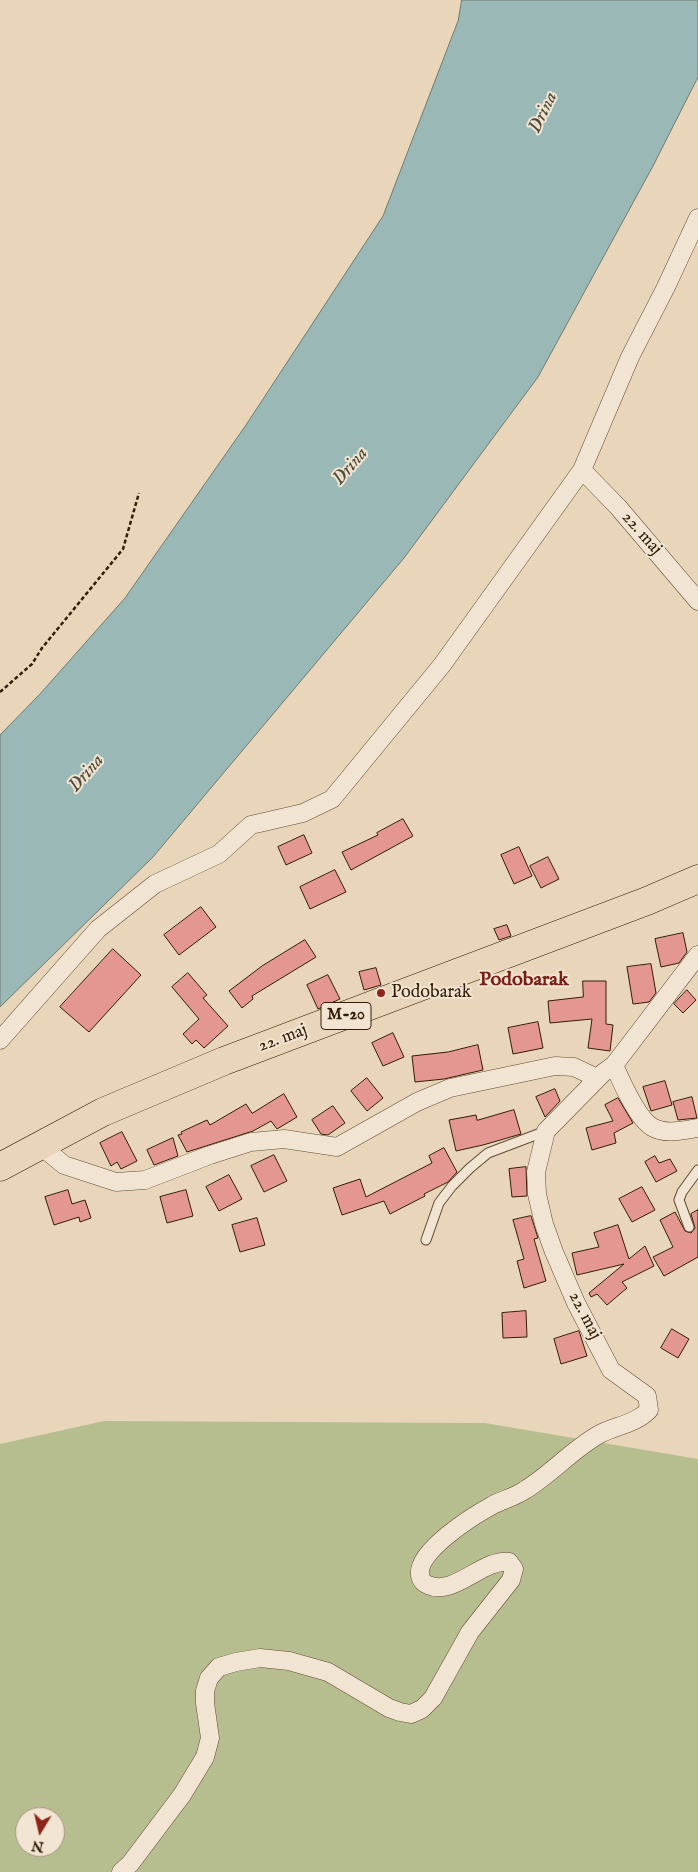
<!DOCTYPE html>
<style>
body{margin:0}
#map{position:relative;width:698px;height:1872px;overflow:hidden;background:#e9d6ba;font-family:"IM FELL English",serif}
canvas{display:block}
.north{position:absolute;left:15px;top:1807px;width:50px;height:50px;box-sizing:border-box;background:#f1e4d2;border:1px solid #a59480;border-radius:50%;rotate:189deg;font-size:14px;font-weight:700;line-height:20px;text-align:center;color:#321d04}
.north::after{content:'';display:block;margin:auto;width:18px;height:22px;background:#8f2418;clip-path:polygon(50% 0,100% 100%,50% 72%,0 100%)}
</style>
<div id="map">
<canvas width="698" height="1872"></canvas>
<div class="north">N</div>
</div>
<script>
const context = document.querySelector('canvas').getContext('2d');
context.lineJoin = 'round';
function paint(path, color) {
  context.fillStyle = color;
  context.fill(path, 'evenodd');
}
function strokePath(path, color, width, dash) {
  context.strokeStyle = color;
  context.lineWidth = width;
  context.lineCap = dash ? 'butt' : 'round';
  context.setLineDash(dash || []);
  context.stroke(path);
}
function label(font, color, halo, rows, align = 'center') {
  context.font = font + ' "IM FELL English",serif';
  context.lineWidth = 4;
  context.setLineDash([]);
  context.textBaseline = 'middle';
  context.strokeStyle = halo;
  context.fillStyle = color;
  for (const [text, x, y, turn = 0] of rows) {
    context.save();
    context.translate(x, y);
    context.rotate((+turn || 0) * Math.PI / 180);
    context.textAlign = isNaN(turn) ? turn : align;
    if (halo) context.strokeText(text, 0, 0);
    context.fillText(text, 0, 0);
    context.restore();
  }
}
paint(new Path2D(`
 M104,1421L485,1423L698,1459V1872H0V1444ZM25,1817H55V1847H25Z`), '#b6be90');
const water = new Path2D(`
 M462,0H698V77L653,166L538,377L404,558L153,857L0,1007V735L40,694L125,598L246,425L383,216L458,21Z`);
paint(water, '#99b8b6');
strokePath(water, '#707a6f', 1);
const building = new Path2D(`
 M403,819L413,836L351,870L342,852L378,835L377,833Z
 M304,835L312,853L286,865L278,847Z
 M519,847L532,876L514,884L501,855Z
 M548,857L559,879L541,888L530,866Z
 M335,870L346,892L310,909L300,887Z
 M201,907L216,927L179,955L164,935Z
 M507,925L511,936L499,940L494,929Z
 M683,933L687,952L679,963L661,967L655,939Z
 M305,940L316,957L252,996L253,999L242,1008L229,991L262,966Z
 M113,949L141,975L89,1032L60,1007Z
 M651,964L656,993L649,1002L633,1004L627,967Z
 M376,968L381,985L364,990L359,972Z
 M188,973L207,995L203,998L228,1026L204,1048L196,1040L192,1044L183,1034L199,1019L172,987Z
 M328,975L340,999L318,1009L307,985Z
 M583,981H606V1024L613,1025L610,1051L588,1048L592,1019L550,1023L548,1001L583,997Z
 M687,990L696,1000L683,1013L674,1004Z
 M538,1022L543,1048L513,1054L508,1028Z
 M393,1033L404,1057L383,1066L372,1043Z
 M478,1045L483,1070L444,1079L415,1082L412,1056L448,1052Z
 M367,1078L383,1098L367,1111L351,1091Z
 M665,1081L672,1105L651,1111L643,1087Z
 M555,1089L560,1101L545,1117L536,1097Z
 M284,1094L297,1117L277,1129L271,1121L253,1131L187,1152L178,1135L182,1134L181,1132L207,1120L210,1125L246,1104L252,1113Z
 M692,1097L697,1118L678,1120L673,1102Z
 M618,1098L633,1123L614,1133L616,1143L592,1150L586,1128L613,1121L605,1105Z
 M333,1106L345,1123L328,1135L321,1134L312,1120Z
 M514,1110L521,1134L483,1145L456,1151L449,1120L476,1115L477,1120Z
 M122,1132L137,1161L121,1169L117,1162L111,1166L100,1143Z
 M173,1138L178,1156L154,1165L147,1150Z
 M444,1148L457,1172L448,1182L424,1194L425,1196L390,1214L384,1201L342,1215L333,1188L360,1179L366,1197L432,1163L429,1156Z
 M274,1155L287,1181L264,1192L251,1166Z
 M655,1156L659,1163L670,1159L677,1171L656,1182L645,1162Z
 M526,1167L527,1196L512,1197L509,1169Z
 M229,1175L242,1199L219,1211L206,1187Z
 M642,1187L655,1210L632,1222L619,1199Z
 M68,1190L72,1204L85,1200L91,1218L80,1222L79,1217L54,1225L45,1197Z
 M186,1190L193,1216L167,1223L160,1197Z
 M698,1210V1257L664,1276L653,1257L673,1247L660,1220L675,1212L685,1231L691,1233L695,1228L691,1214Z
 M531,1216L538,1238L534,1239L546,1281L524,1288L517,1261L524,1259L513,1220Z
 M257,1218L265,1245L240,1252L232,1225Z
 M618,1225L629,1259L645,1246L654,1266L622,1282L627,1288L607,1305L597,1294L591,1297L589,1293L624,1264L577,1275L572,1253L599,1247L594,1233Z
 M526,1311L527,1337L503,1338L502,1313Z
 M672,1329L689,1339L678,1358L661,1348Z
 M579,1331L587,1356L561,1364L554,1339Z`);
paint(building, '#e39790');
strokePath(building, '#321d04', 1);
const lane = new Path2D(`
 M689,1227L679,1200L682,1192L698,1170
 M426,1240L439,1203L452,1186L470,1168L488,1153L546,1131`);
const street = new Path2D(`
 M582,470L618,507L698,601
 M0,1040L98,929L155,884L219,854L251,825L303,813L332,799L442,665L582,470L630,357L666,287L698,218
 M614,1065C621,1081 637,1118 652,1127C665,1135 684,1130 698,1128
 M40,1145L64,1165L116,1182L145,1180L210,1155L251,1142L284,1139L337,1147L417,1102L450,1088L555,1066L574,1067L597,1078
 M121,1872L130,1864L182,1795L205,1757L210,1738L205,1703V1691L209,1678L219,1667L236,1662L260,1658L289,1661L328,1672L389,1708L400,1712L411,1714L422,1709L433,1698L470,1632L511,1580L514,1569L509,1562C483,1558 454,1597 428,1585C423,1583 420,1579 420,1574C417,1551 473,1516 491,1506C502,1500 515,1497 525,1490C551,1474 572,1450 598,1435C614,1426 636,1424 649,1410L647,1396L611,1370L576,1303L554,1252L544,1224L537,1194L536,1172L546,1131L603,1073L614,1065L698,955`);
const primary = new Path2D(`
 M0,1167L103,1112L224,1061L647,901L698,879`);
strokePath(lane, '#604b32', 11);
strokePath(street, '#604b32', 19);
strokePath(primary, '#321d04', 29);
strokePath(new Path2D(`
 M0,692L32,664L42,648L123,549L139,493`), '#321d04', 2.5, [4, 2.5]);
strokePath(lane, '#f1e4d2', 9);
strokePath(street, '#f1e4d2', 18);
strokePath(primary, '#e9d6ba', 28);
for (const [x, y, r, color] of [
 [381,993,5,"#8f2418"]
]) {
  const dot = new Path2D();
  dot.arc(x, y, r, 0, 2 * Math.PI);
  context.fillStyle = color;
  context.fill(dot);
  strokePath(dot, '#f1e4d2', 2);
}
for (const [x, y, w] of [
 [346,1016,50]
]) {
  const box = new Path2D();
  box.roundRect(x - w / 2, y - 13.5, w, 27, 4);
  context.fillStyle = '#f1e4d2';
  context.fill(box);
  strokePath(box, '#321d04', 1);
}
label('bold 16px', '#321d04', null, [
 ["M-20",346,1016]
]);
label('18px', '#321d04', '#f1e4d2', [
 ["22. maj",641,534,49],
 ["22. maj",283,1039,-20],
 ["22. maj",584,1316,63]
]);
label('18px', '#321d04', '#f1e4d2', [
 ["Podobarak",391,993]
], 'left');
label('italic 19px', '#514c39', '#f1e4d2', [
 ["Drina",544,113,-64],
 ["Drina",351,467,-49],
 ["Drina",87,774,-49]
]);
label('bold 20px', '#7a1f14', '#f1e4d2', [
 ["Podobarak",524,981]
]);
</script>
